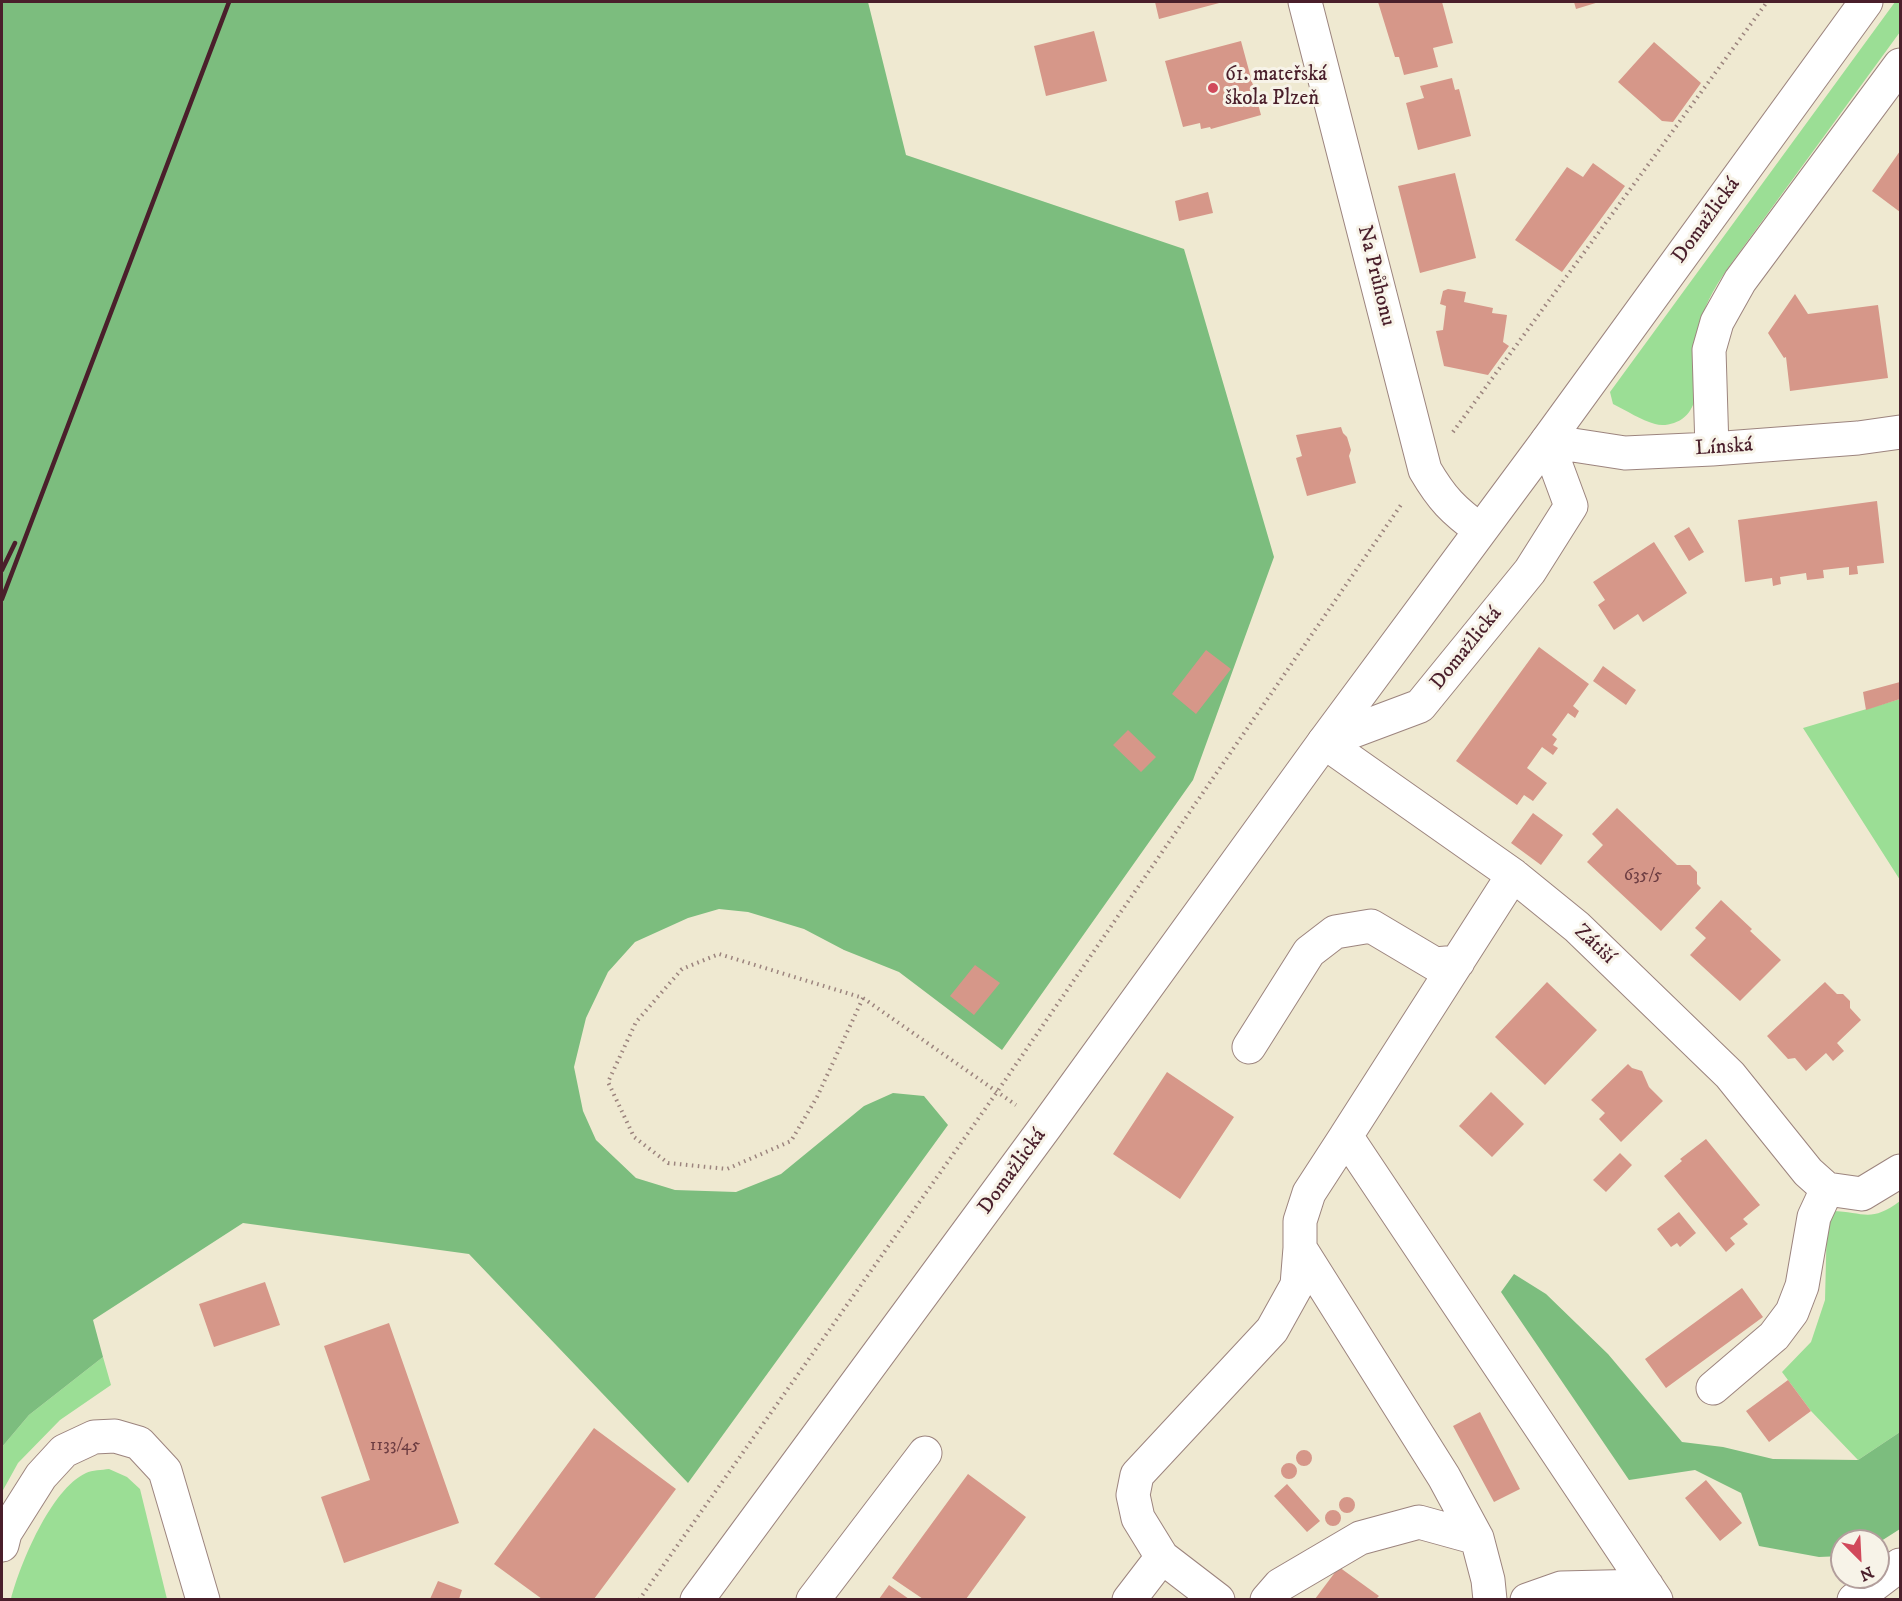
<!DOCTYPE html>
<meta charset="utf-8">
<style>
body{margin:0}
#map{position:relative;width:1902px;height:1601px;overflow:hidden;background:#efe9d1;font-family:"IM FELL DW Pica",serif}
canvas{display:block}
.frame{position:absolute;inset:0;border:3px solid #4a1f2b;pointer-events:none}
.north{position:absolute;left:1830px;top:1529px;width:60px;height:60px;box-sizing:border-box;background:#f7f3e8;border:2px solid #b29e9c;border-radius:50%;rotate:156deg;font-size:16px;font-weight:700;line-height:24px;text-align:center;color:#4a1f2b}
.north::after{content:'';display:block;margin:auto;width:21px;height:27px;background:#d1495b;clip-path:polygon(50% 0,100% 100%,50% 72%,0 100%)}
</style>
<div id="map">
<canvas width="1902" height="1601"></canvas>
<div class="frame"></div>
<div class="north">N</div>
</div>
<script>
const context = document.querySelector('canvas').getContext('2d');
context.lineJoin = 'round';
function paint(path, color) {
  context.fillStyle = color;
  context.fill(path, 'evenodd');
}
function strokePath(path, color, width, dash) {
  context.strokeStyle = color;
  context.lineWidth = width;
  context.lineCap = dash ? 'butt' : 'round';
  context.setLineDash(dash || []);
  context.stroke(path);
}
function label(font, color, halo, rows, align = 'center') {
  context.font = font + ' "IM FELL DW Pica",serif';
  context.lineWidth = 6;
  context.setLineDash([]);
  context.textBaseline = 'middle';
  context.strokeStyle = halo;
  context.fillStyle = color;
  for (const [text, x, y, turn = 0] of rows) {
    context.save();
    context.translate(x, y);
    context.rotate((+turn || 0) * Math.PI / 180);
    context.textAlign = isNaN(turn) ? turn : align;
    if (halo) context.strokeText(text, 0, 0);
    context.fillText(text, 0, 0);
    context.restore();
  }
}
paint(new Path2D(`
 M1895,2H1900V32L1733,261C1719,281 1704,302 1700,327C1695,355 1709,412 1674,423C1668,425 1661,426 1655,424C1641,420 1627,411 1613,404L1610,392Z
 M1900,699V880L1803,728Z
 M1900,1201V1432L1858,1460L1811,1411L1782,1372L1811,1342L1825,1300L1827,1220L1832,1211C1864,1212 1871,1223 1900,1201Z
 M103,1357L111,1385L60,1420L18,1463L2,1492V1447L29,1415Z
 M109,1469L127,1477L140,1489L167,1599H11C20,1564 51,1489 86,1473C92,1470 102,1470 109,1469Z`), '#9bde95');
paint(new Path2D(`
 M2,2H868L906,155L1184,249L1274,557L1193,780L1002,1050L899,972L844,950L804,929L748,912L719,909L688,918L635,942L608,972L586,1018L574,1067L583,1111L596,1140L636,1178L675,1190L736,1192L781,1174L864,1106L893,1093L924,1096L948,1125L688,1483L469,1254L243,1223L93,1320L103,1357L29,1415L2,1447Z
 M1514,1274L1546,1294L1608,1354L1682,1442L1723,1447L1773,1459L1858,1460L1900,1432V1529L1878,1543V1541H1842V1556L1819,1557L1759,1546L1741,1493L1695,1470L1629,1480L1501,1292Z`), '#7cbd7e');
paint(new Path2D(`
 M1155,2H1223L1159,19Z
 M1378,2H1442L1453,43L1433,48L1438,67L1404,75L1399,57H1395Z
 M1574,2H1599L1576,9Z
 M1094,31L1107,81L1046,96L1034,46Z
 M1241,41L1261,115L1211,129L1210,127L1201,129L1200,123L1183,127L1165,61Z
 M1654,42L1701,83L1673,122L1662,121L1618,82Z
 M1452,78L1455,90L1459,89L1471,136L1418,150L1406,103L1424,98L1420,86Z
 M1900,151V212L1872,191Z
 M1593,163L1625,186L1562,272L1515,240L1567,167L1583,177Z
 M1455,173L1476,258L1420,273L1398,186Z
 M1208,192L1213,213L1179,221L1175,201Z
 M1448,289L1466,292L1464,302L1493,308L1492,313L1507,315L1503,342L1509,346L1488,375L1444,366L1436,331L1443,330L1446,306L1440,304L1443,291Z
 M1795,294L1808,314L1878,305L1888,378L1790,391L1786,357L1784,358L1768,333Z
 M1341,427L1343,433L1347,437L1351,450L1349,456L1356,483L1307,496L1296,458L1302,456L1296,435Z
 M1877,501L1884,563L1857,566L1858,574L1849,575V567L1823,570L1824,578L1816,579L1807,580L1806,573L1780,577L1781,584L1773,586L1772,578L1745,582L1738,520Z
 M1689,527L1704,552L1689,561L1674,536Z
 M1654,542L1687,593L1643,622L1638,614L1614,630L1598,605L1605,600L1593,582Z
 M1539,647L1589,684L1573,706L1579,711L1575,718L1568,713L1552,735L1557,739L1553,745L1558,748L1553,755L1542,747L1527,768L1547,783L1533,801L1524,795L1517,805L1456,761Z
 M1206,650L1231,669L1196,714L1172,694Z
 M1603,666L1636,690L1626,705L1593,681Z
 M1900,682V699L1866,710L1863,692Z
 M1128,730L1156,757L1141,772L1113,745Z
 M1617,808L1677,865H1690L1697,872V884L1701,888L1661,931L1587,862L1603,845L1592,834Z
 M1533,813L1563,835L1541,865L1511,843Z
 M1721,900L1752,929L1750,931L1781,960L1740,1001L1690,955L1706,938L1695,928Z
 M975,965L1000,983L974,1015L950,996Z
 M1547,982L1597,1030L1545,1085L1495,1037Z
 M1825,982L1837,994H1843L1850,1001V1008L1861,1020L1837,1043L1844,1051L1833,1061L1826,1053L1806,1071L1795,1058L1788,1059L1767,1036Z
 M1628,1064L1632,1068L1642,1071L1649,1087L1663,1101L1621,1142L1599,1119L1605,1113L1591,1100Z
 M1167,1072L1234,1117L1180,1199L1113,1154Z
 M1491,1092L1524,1124L1492,1157L1459,1126Z
 M1706,1139L1760,1205L1743,1219L1748,1224L1730,1238L1735,1244L1726,1252L1664,1176L1682,1161L1680,1159Z
 M1620,1153L1632,1165L1606,1192L1593,1180Z
 M1679,1212L1696,1233L1680,1247L1677,1243L1671,1247L1657,1229Z
 M265,1282L280,1325L214,1347L199,1304Z
 M1742,1288L1763,1317L1666,1388L1645,1359Z
 M389,1323L459,1523L344,1563L321,1497L370,1480L324,1346Z
 M1788,1380L1811,1411L1769,1442L1746,1411Z
 M1480,1412L1520,1489L1494,1502L1453,1426Z
 M594,1428L676,1489L594,1599H542L494,1564Z
 M1296 1458a8 8 0 1 1 16 0a8 8 0 1 1-16 0Z
 M1281 1471a8 8 0 1 1 16 0a8 8 0 1 1-16 0Z
 M968,1474L1026,1517L966,1599H923L892,1578Z
 M1706,1480L1742,1523L1720,1541L1685,1498Z
 M1287,1484L1320,1521L1307,1532L1274,1496Z
 M1339 1505a8 8 0 1 1 16 0a8 8 0 1 1-16 0Z
 M1325 1518a8 8 0 1 1 16 0a8 8 0 1 1-16 0Z
 M1339,1567L1379,1596L1376,1599H1315Z
 M438,1581L462,1590L459,1599H430Z
 M889,1585L909,1599H879Z`), '#d69789');
const minor = new Path2D(`
 M1305,2L1425,470C1442,499 1453,510 1480,530
 M1712,449L1709,350L1717,322L1740,281L1900,65
 M1324,742L1420,706L1530,571L1571,506L1547,441L1625,453L1712,449L1858,438L1900,432
 M1324,742L1513,875L1577,927L1730,1075L1808,1172L1827,1189
 M1513,875L1346,1136L1656,1600
 M1249,1047L1309,952L1335,932L1371,926L1435,964L1458,962
 M1346,1136L1309,1193L1300,1221V1248L1444,1477L1477,1538L1488,1580L1490,1600
 M1827,1189L1862,1194L1900,1171
 M1713,1388L1774,1336L1792,1312L1802,1286L1814,1217L1827,1189
 M2,1545L5,1533L41,1476L64,1451L94,1437L115,1436L139,1443L165,1471L203,1600
 M813,1600L925,1453
 M1129,1600L1162,1557
 M1218,1600L1162,1557L1138,1518L1133,1495L1137,1475L1272,1330L1297,1285L1300,1248
 M1267,1600L1280,1585L1360,1538L1419,1522L1477,1538
 M1527,1600L1561,1588L1647,1586
 M1854,1600L1900,1565`);
const major = new Path2D(`
 M697,1600L1046,1126L1324,742L1547,441L1866,2`);
strokePath(minor, '#9c847e', 35);
strokePath(major, '#9c847e', 35);
strokePath(new Path2D(`
 M1453,432L1767,2
 M863,998L817,1097L791,1141L727,1169L668,1163L634,1137L608,1082L636,1022L682,969L719,954L863,998L1016,1105
 M639,1600L997,1092L1403,502`), '#9c847e', 4, [1.5, 4.5]);
strokePath(minor, '#fff', 33);
strokePath(major, '#fff', 33);
strokePath(new Path2D(`
 M2,570L15,543
 M2,599L229,2`), '#4a1f2b', 4.5);
for (const [x, y, r, color] of [
 [1213,88,6,"#d1495b"]
]) {
  const dot = new Path2D();
  dot.arc(x, y, r, 0, 2 * Math.PI);
  context.fillStyle = color;
  context.fill(dot);
  strokePath(dot, '#f7f3e8', 2);
}
label('18px', '#6d3d42', null, [
 ["635/5",1643,876],
 ["1133/45",395,1446]
]);
label('21px', '#4a1f2b', '#f7f3e8', [
 ["61. mateřská",1225,76],
 ["škola Plzeň",1225,100]
], 'left');
label('21px', '#4a1f2b', '#f7f3e8', [
 ["Domažlická",1707,221,-54],
 ["Na Průhonu",1375,276,76],
 ["Línská",1724,448,-4],
 ["Domažlická",1467,649,-51],
 ["Zátiší",1594,945,43],
 ["Domažlická",1013,1172,-54]
]);
</script>
